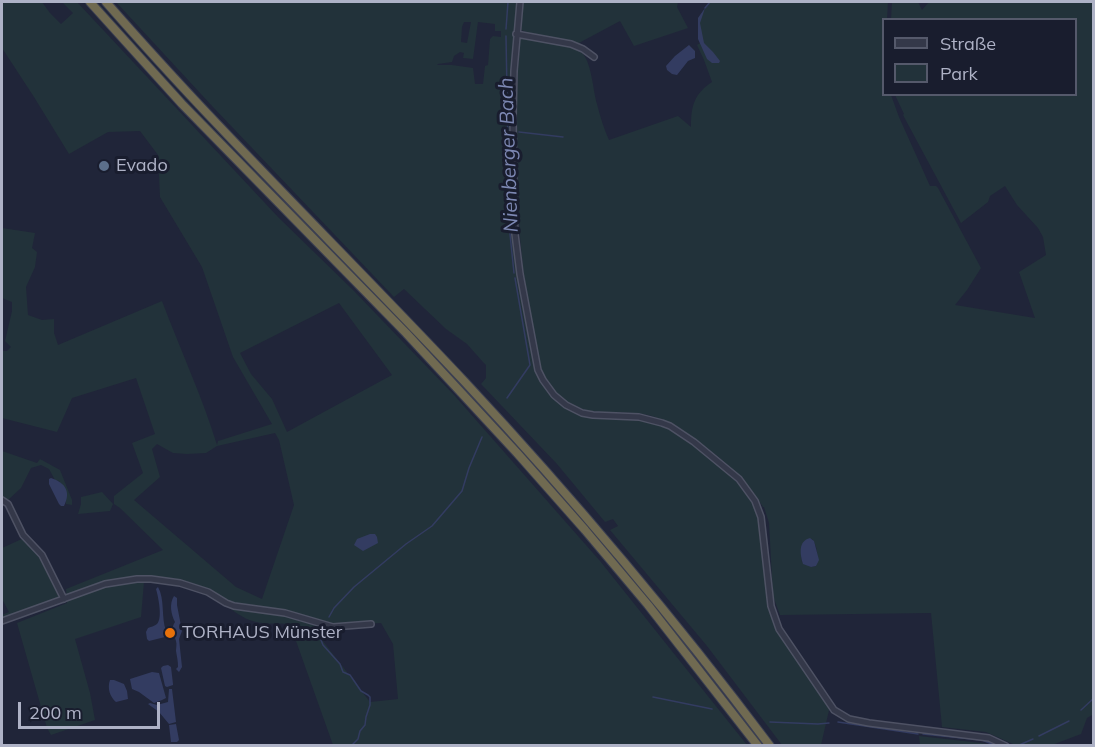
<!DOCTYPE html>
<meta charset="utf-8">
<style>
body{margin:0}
#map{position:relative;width:1095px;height:747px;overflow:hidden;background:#202539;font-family:Mulish,sans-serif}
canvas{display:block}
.frame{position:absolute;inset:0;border:3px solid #aeb2c6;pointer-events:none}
.legend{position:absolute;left:882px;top:18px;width:195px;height:78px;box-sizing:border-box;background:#191d2e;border:2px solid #55596b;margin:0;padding:8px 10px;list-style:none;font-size:18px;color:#aeb2c6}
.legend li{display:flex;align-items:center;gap:12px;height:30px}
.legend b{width:30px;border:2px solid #55596b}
.scale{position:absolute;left:18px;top:702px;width:142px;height:27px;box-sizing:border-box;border:3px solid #aeb2c6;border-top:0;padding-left:8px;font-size:18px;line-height:21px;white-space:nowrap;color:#aeb2c6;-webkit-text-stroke:4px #191d2e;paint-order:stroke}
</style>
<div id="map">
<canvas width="1095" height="747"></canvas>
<div class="frame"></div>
<ul class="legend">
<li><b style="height:8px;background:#343849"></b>Straße</li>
<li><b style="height:16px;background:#22323a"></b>Park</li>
</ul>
<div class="scale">200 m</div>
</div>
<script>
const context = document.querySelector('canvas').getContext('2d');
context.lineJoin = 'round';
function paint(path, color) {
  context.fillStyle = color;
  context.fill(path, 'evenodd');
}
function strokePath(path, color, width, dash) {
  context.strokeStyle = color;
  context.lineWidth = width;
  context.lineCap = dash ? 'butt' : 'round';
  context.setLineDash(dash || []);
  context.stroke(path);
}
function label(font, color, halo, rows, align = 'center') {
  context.font = font + ' Mulish,sans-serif';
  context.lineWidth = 6;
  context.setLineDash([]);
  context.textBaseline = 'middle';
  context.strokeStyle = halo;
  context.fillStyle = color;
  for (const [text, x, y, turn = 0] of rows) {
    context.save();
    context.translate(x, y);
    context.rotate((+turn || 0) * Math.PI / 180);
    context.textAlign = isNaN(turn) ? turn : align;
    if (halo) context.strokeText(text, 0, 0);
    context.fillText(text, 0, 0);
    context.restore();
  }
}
paint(new Path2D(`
 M2,2H42L50,13L61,24L73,13L62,2H77L278,217L354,291L454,395L600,561L747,745H333L290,624C263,623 253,626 231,609L233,606L212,592L174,578L125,583L144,582L141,617L75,639L90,693L95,720L51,735L47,728L17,623L67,603L66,589L163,550L120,508L114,504V496L143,473L132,443L155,434L136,378L72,398L57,432L2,418V351H7L11,347L5,341L12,311V302L2,298V228L35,233L32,248L37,252L35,267L26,287L28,315L42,320L54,319V333L58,345L162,301C180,349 202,396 217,445L218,441L272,424L233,357L202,267L160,197L158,155L140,131L108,132L69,154L34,97L2,48ZM339,303L392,375L287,432L272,399L251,374L240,353ZM275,433L279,440L294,505L262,599L236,587L134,500L160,477L152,449L157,444L173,453L187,454L206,453L217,446ZM381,623L393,644L398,699L370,702L312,627Z
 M116,2H518L515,30L511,102L513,224L536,361L554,395L582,413L628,416L670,426L731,472L759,511L770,597L776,622L830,706L821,745H782L707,646L610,530L618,526L613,519L605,522L557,464L481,384L486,378V365L483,362L467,344L446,329L404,289L394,297L213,107ZM464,22H471L467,43L461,42L462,27ZM478,22L495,24V31H501V37L493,36L490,39L488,65L485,66L483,84H475L473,68L452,65H437L438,64L452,62L454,56L460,52L464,53L463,58L473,59Z
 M523,2H678L677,7L688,28L634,46L620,21L577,44C559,36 539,37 521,30Z
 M710,2H888L887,19L884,20V94L891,95L899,117L930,186H936L938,188L981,268L967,290L955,305L1035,318L1019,272L1046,255L1043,237L1038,228L1017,205L1005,186L990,196L988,202L961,223L903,115L904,114L895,95L1076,94V20L891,19L892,2H918L922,10L929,2H1093L1094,714L1087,718L1081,734L1052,745H1013V744L986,732L942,727L931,613L780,615L773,596L769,523L764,507H763C747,480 725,461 700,443C682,430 666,418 643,414C618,410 591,417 568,403C555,396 545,382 539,369C537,364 536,357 535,351C532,336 530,321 528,306C515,218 513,128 520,39C535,38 573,43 583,54C592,65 593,91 597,104C600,116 604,129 609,140L678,116L691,127C691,106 694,94 712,82L704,60L697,45L700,43L698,18ZM812,539C818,547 818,556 816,566L811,567L802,562L801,551Z
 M2,451L37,463L40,459L60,470L72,500V505L66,504V499L59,481L55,480L49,469L41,465L31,468L21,488L8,500L2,498Z
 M102,492L113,504L110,511L78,514L81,504V497Z
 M24,538L36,550L64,602L2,620V615L9,612L2,599V548Z
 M919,736L981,743L991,745H920Z`), '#22323a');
paint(new Path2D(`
 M705,8L700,23L704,43L713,52L720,61L719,63H712L707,59L698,39V18Z
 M689,45L695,51V58L688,61L677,75L672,74L667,70L666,66L675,56Z
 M51,478C66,483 71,492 64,506H61L59,504L49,484V479Z
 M370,534H375L377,537L378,543L363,551L354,545L357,539Z
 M810,538L814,541L819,560L816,566L811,567L803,564C800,554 798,541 810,538Z
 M158,587C165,599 161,617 166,631L165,632V637L149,641L147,639L146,632L148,628C150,627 155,626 157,624C163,618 158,596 156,589Z
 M174,596L177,598V605L182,631L179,639L182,667L179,672L176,669L178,667C178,661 177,657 176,651C176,648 177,644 176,641C174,633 170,630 175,622C171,614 169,604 174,596Z
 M168,665L171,667L173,684V685L167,687L165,686L161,668L163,666Z
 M152,672L159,673L166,698L162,700L154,703L139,692L132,689L130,679Z
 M110,680H114L124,684L127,691L128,699L116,702C110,697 107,688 110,680Z
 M169,689H172L176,722L169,724L159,712L148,704L150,703L157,705L168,702Z
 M176,724L179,740L177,742H171L169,725Z`), '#333c61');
strokePath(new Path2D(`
 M705,8L710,2
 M506,29L508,2
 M506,36L509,206L510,234L514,273
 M519,132L563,137
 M507,398L530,365L515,278
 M329,617L334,608L354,587L406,544L432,526L462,491L469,468L482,437
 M325,629L321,640L323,645L340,664L343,672L350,675L361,691L368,695L370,697V705L366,717L365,725L360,731L358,739L351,746
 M653,697L712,709
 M1081,710L1094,698
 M770,722L818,724L829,723
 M838,722L918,734
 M923,734L982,740L997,746
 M1039,736L1069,721
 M1017,746L1033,739`), '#333c61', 1.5);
const minor = new Path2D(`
 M520,2L514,71L513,116L514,209L515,234L520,274L538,370L543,380L554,395L566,405L582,413L593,415L639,417L662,423L670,426L694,442L739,479L755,501L761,517L771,606L779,629L834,710L849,719L869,723L989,738L1006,746
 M516,34L571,44L583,49L594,57
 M2,500L8,504L23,535L42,555L64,599
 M2,621L105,584L137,579H151L180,583L208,592L226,603L234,606L285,613L333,627L371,624`);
const highway = new Path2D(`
 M90,2L182,104L406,333L517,453L585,530L648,605L758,746
 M106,2C220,133 345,254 464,381C572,497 674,618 770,746`);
strokePath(minor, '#4e5264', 8);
strokePath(highway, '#3b3f51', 10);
strokePath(minor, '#343849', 5);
strokePath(highway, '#706a51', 8);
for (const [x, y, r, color] of [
 [104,166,6,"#5c6f8a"],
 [170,633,6,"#e8710a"]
]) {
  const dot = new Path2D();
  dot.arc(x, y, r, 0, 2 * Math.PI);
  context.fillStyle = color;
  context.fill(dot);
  strokePath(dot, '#191d2e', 2);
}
label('18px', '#aeb2c6', '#191d2e', [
 ["Evado",116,166],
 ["TORHAUS Münster",182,633]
], 'left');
label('italic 20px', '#7d88b3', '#191d2e', [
 ["Nienberger Bach",509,155,-92]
]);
</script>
